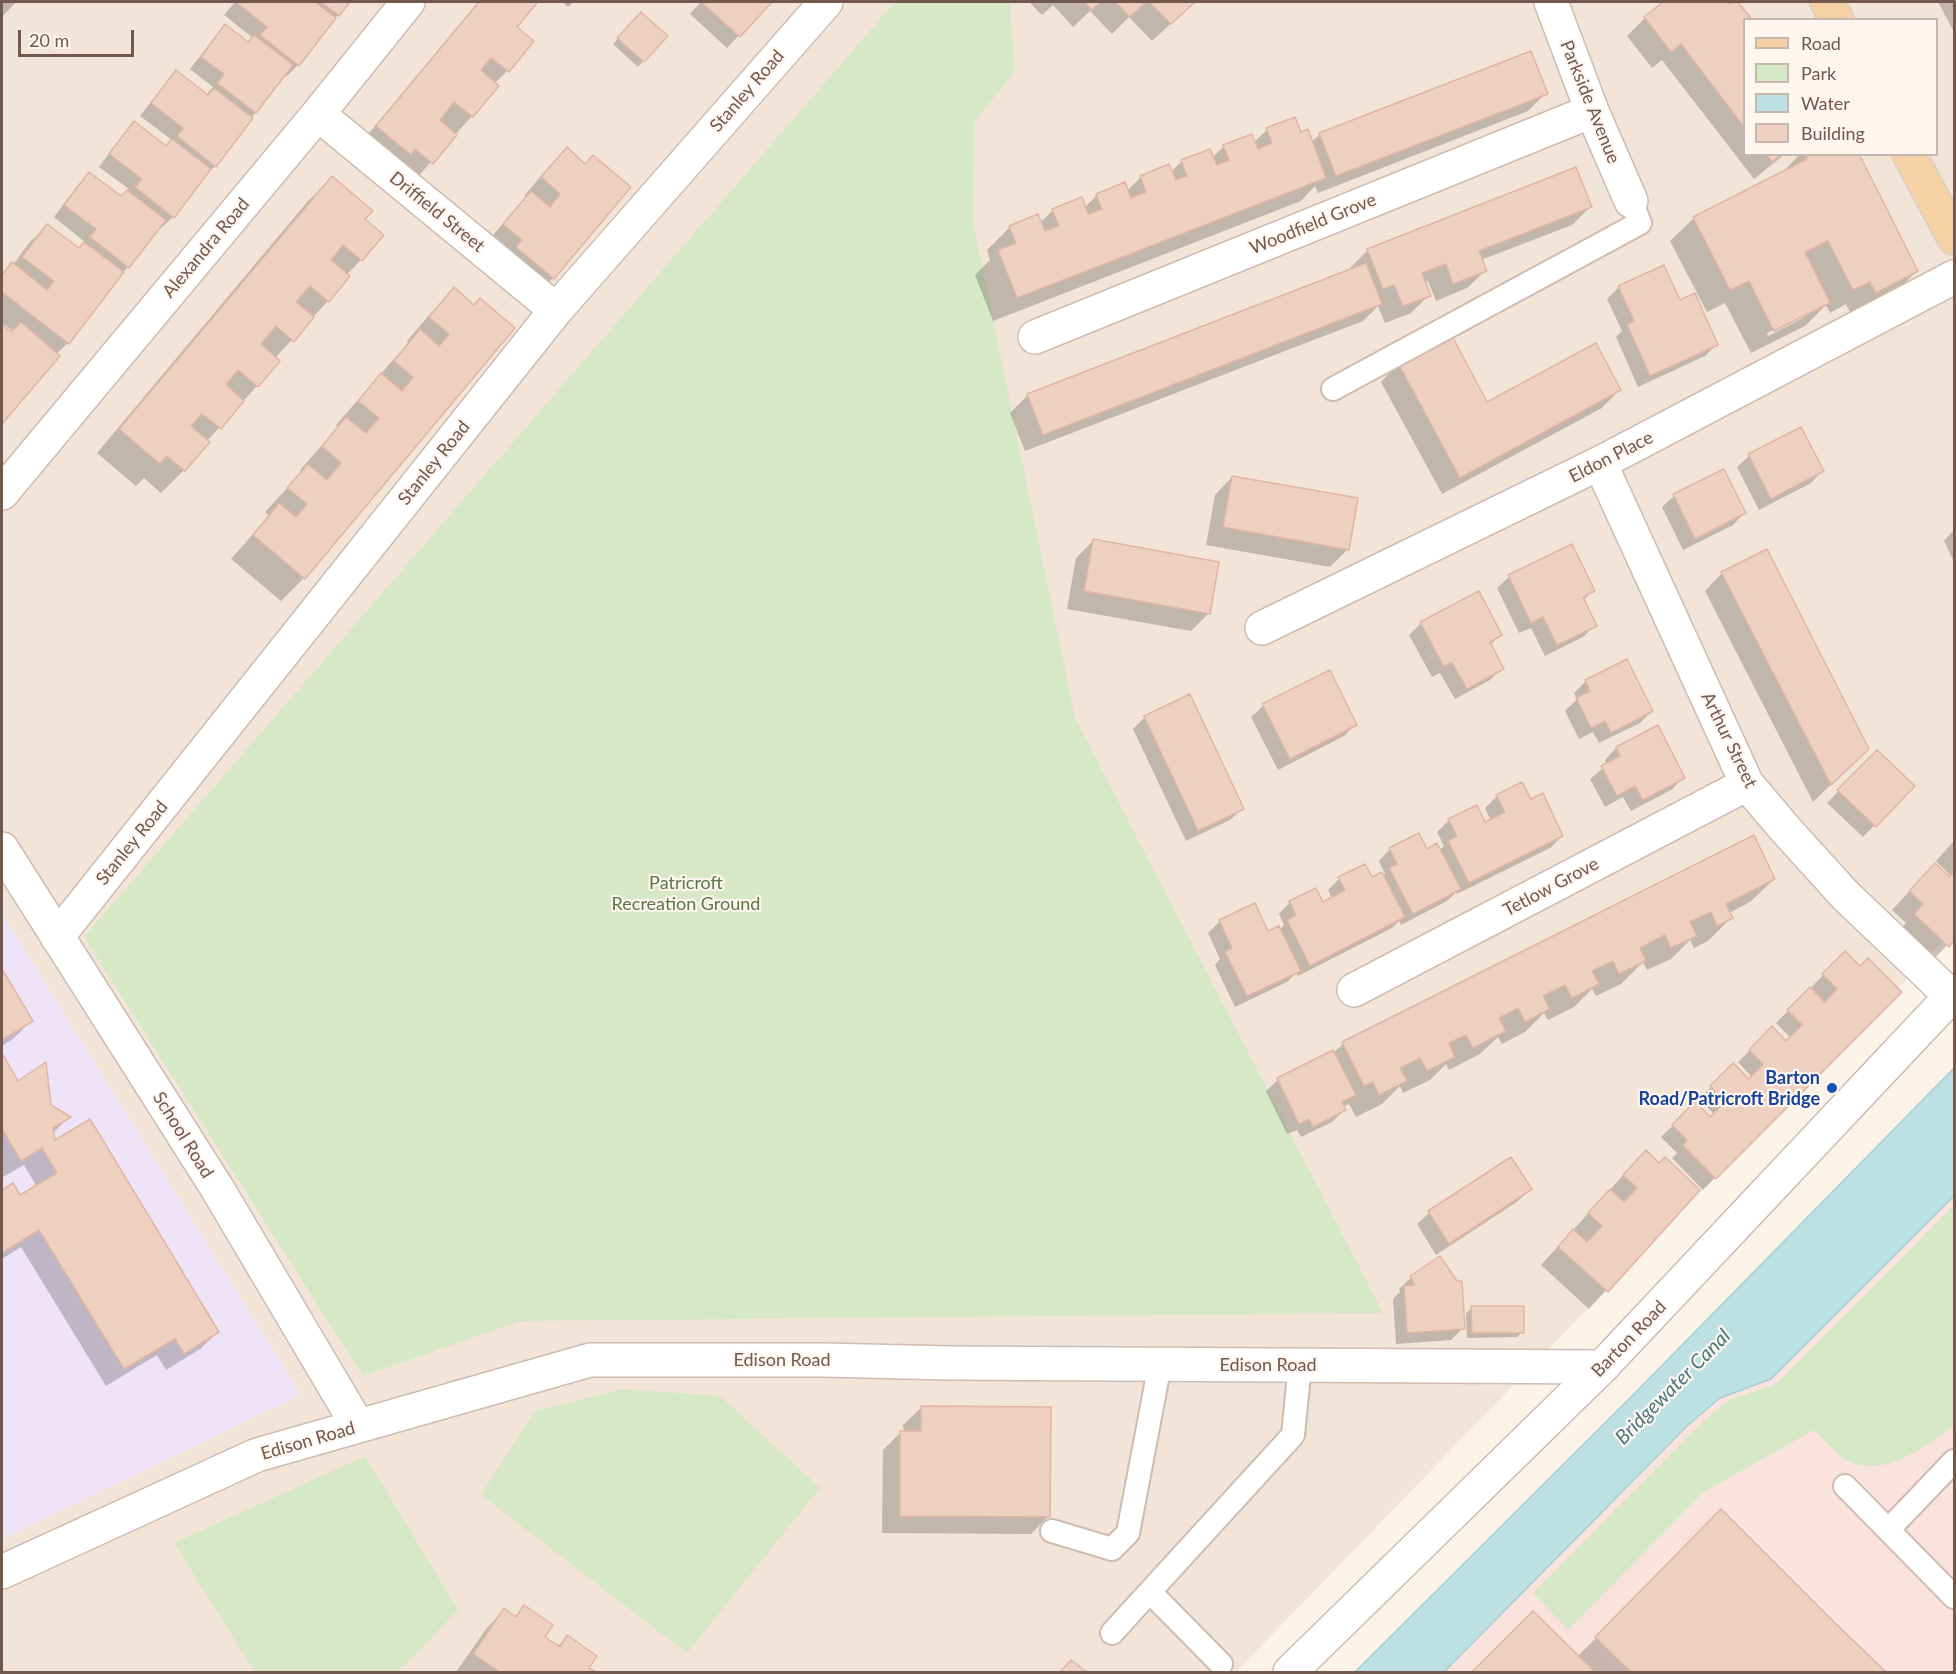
<!DOCTYPE html>
<style>
body{margin:0}
#map{position:relative;width:1956px;height:1674px;overflow:hidden;background:#fbf2e8;font-family:Lato,sans-serif}
canvas{display:block}
.frame{position:absolute;inset:0;border:3px solid #73584d;pointer-events:none}
.legend{position:absolute;left:1743px;top:18px;width:195px;height:138px;box-sizing:border-box;background:#fef6ee;border:2px solid #c6b7ae;margin:0;padding:8px 10px;list-style:none;font-size:18px;color:#73584d}
.legend li{display:flex;align-items:center;gap:12px;height:30px}
.legend b{width:30px;border:2px solid #c6b7ae}
.scale{position:absolute;left:18px;top:30px;width:116px;height:27px;box-sizing:border-box;border:3px solid #73584d;border-top:0;padding-left:8px;font-size:18px;line-height:21px;white-space:nowrap;color:#73584d;-webkit-text-stroke:4px #fef6ee;paint-order:stroke}
</style>
<div id="map">
<canvas width="1956" height="1674"></canvas>
<div class="frame"></div>
<ul class="legend">
<li><b style="height:8px;background:#f5d1a5"></b>Road</li>
<li><b style="height:16px;background:#d7e8c7"></b>Park</li>
<li><b style="height:16px;background:#bde1e3"></b>Water</li>
<li><b style="height:16px;background:#eed0c1"></b>Building</li>
</ul>
<div class="scale">20 m</div>
</div>
<script>
const context = document.querySelector('canvas').getContext('2d');
context.lineJoin = 'round';
function paint(path, color) {
  context.fillStyle = color;
  context.fill(path, 'evenodd');
}
function strokePath(path, color, width, dash) {
  context.strokeStyle = color;
  context.lineWidth = width;
  context.lineCap = dash ? 'butt' : 'round';
  context.setLineDash(dash || []);
  context.stroke(path);
}
function label(font, color, halo, rows, align = 'center') {
  context.font = font + ' Lato,sans-serif';
  context.lineWidth = 4.5;
  context.setLineDash([]);
  context.textBaseline = 'middle';
  context.strokeStyle = halo;
  context.fillStyle = color;
  for (const [text, x, y, turn = 0] of rows) {
    context.save();
    context.translate(x, y);
    context.rotate((+turn || 0) * Math.PI / 180);
    context.textAlign = isNaN(turn) ? turn : align;
    if (halo) context.strokeText(text, 0, 0);
    context.fillText(text, 0, 0);
    context.restore();
  }
}
paint(new Path2D(`
 M2,2H1954V930L1236,1672H2ZM1744,20H1936V154H1744Z`), '#f2e4d7');
paint(new Path2D(`
 M1954,1196V1672H1444L1688,1425L1720,1398L1771,1379Z`), '#fae3dc');
paint(new Path2D(`
 M2,913L301,1395L2,1539Z`), '#efe4f7');
paint(new Path2D(`
 M895,2H1010L1015,71L975,121L973,222L1075,718L1383,1313L521,1321L363,1376L84,937Z
 M1954,1205V1425C1925,1447 1888,1477 1849,1462C1838,1457 1824,1438 1814,1430L1704,1492L1568,1630L1533,1593L1706,1418L1731,1399L1776,1384Z
 M622,1389L720,1396L820,1488L687,1653L481,1495L535,1411Z
 M365,1456L458,1610L398,1672H255L174,1543Z`), '#d7e8c7');
const water = new Path2D(`
 M1954,1068V1196L1771,1379L1720,1398L1688,1425L1444,1672H1355L1633,1395Z`);
paint(water, '#bde1e3');
strokePath(water, '#a4d0d4', 1.5);
paint(new Path2D(`
 M2,2H16L2,17Z
 M235,2H348L298,65L286,77L284,75L215,166L204,177L173,217L161,228L159,227L68,343L56,354L58,356L2,421V326L10,334L13,331L2,323V275L13,265L29,243L47,226L78,250L82,246L85,242L54,217L78,185L89,174L120,198L129,189L99,167L123,135L135,123L166,148L172,140L140,116L165,84L176,72L206,95L213,87L190,69L214,38L225,26L248,43L253,38L224,15Z
 M478,2H536L515,27L507,71L494,84L472,116L414,181L360,144Z
 M562,2H574L568,7Z
 M701,2H770L727,48L690,14Z
 M1029,2H1194L1152,41L1129,17L1112,34L1090,11L1073,27L1053,5L1042,15Z
 M1666,2H1727L1730,6L1736,2L1748,17L1743,22L1744,25V154H1785L1754,179L1662,60L1652,68L1627,36L1645,18Z
 M1938,2H1954V32Z
 M636,19L643,61L638,67L613,44Z
 M1546,93L1528,111L1318,193L1315,186L1301,201L993,321L975,275L990,260L987,250L1010,227L1040,223L1053,210L1084,208L1097,195L1127,191L1141,177L1171,172L1182,161L1212,158L1224,146L1254,142L1267,130L1300,134L1311,143L1320,134Z
 M567,149L585,165L629,187L553,278L535,296L487,242L526,197L524,196L549,167Z
 M1800,154H1857L1917,271L1893,294L1852,316L1846,304L1830,313L1826,305L1805,326L1751,353L1725,303L1707,312L1670,241L1694,218L1782,173ZM1803,315V318L1768,336L1767,333Z
 M332,178L363,220L361,260L346,275L328,301L275,358L257,386L207,441L184,470L161,493L144,478L136,486L97,453L308,201Z
 M1590,207L1572,225L1481,260L1485,271L1467,288L1436,301L1428,281L1424,283L1429,295L1411,313L1385,323L1378,306L1363,321L1025,451L1010,413L1028,395L1351,270L1350,268L1368,250Z
 M1619,287L1679,302L1716,345L1705,356L1638,387L1616,337L1622,331L1607,299Z
 M454,289L473,306L304,578L281,601L231,559L269,516L265,512L302,472L300,470L338,427L336,425L408,343L407,341L431,313Z
 M1398,364L1486,404L1619,390L1602,408L1442,494L1381,382Z
 M1749,456L1822,471L1811,483L1759,510L1737,467Z
 M1232,477L1348,549L1330,567L1206,545L1215,495Z
 M1674,496L1744,513L1733,525L1683,550L1662,507Z
 M1954,530V562L1944,541Z
 M1093,541L1209,613L1191,631L1067,609L1076,558Z
 M1722,573L1850,766L1813,802L1705,591Z
 M1509,577L1593,590L1583,601L1595,625L1583,637L1545,656L1531,628L1519,633L1497,588Z
 M1478,593L1501,635L1490,645L1502,668L1490,680L1455,699L1440,673L1432,677L1409,635L1420,624Z
 M1626,661L1652,711L1640,723L1599,743L1593,732L1579,739L1565,711L1577,699L1574,693L1586,681Z
 M1263,706L1356,724L1344,736L1278,770L1251,717Z
 M1145,717L1242,809L1230,820L1186,841L1133,729Z
 M1657,727L1683,778L1671,790L1631,811L1623,797L1605,807L1590,779L1607,765L1605,760L1616,748Z
 M1877,752L1913,786L1863,837L1827,803Z
 M1497,796L1530,801L1562,836L1550,848L1457,894L1456,892L1447,901L1401,925L1399,921L1392,928L1298,976L1296,973L1287,982L1235,1007L1215,965L1220,959L1208,933L1220,921L1268,933L1280,930L1284,925L1279,914L1290,902L1323,904L1332,899L1328,890L1339,879H1371L1383,877L1385,874L1379,861L1390,849L1439,851L1444,846L1437,832L1449,820L1484,824L1491,821L1485,808Z
 M1753,837L1774,879L1750,902L1729,913L1732,917L1708,941L1694,948L1690,940L1671,959L1647,970L1643,962L1621,984L1596,996L1592,989L1574,1007L1548,1020L1544,1013L1525,1032L1502,1044L1498,1037L1480,1054L1449,1070L1446,1064L1430,1080L1403,1093L1400,1086L1382,1104L1356,1117L1349,1104L1343,1107L1344,1110L1332,1122L1301,1137L1297,1130L1287,1134L1266,1091L1278,1080L1332,1052L1333,1053L1343,1044Z
 M1954,841V938L1930,963L1898,932L1906,923L1892,910L1917,883L1948,879L1951,876L1936,861Z
 M1845,953L1860,968L1900,992L1703,1190L1672,1158L1677,1153L1661,1137L1695,1104L1710,1119L1715,1115L1699,1099L1733,1065L1749,1081L1752,1077L1738,1062L1772,1029L1786,1043L1791,1038L1776,1023Z
 M2,972L31,1021L14,1038L2,1046Z
 M2,1056L18,1083L69,1117L53,1133L54,1143L218,1332L200,1349L166,1370L157,1355L106,1386L21,1247L2,1259V1192L12,1185L20,1197L37,1187L24,1165L3,1177L2,1175Z
 M1511,1159L1530,1189L1518,1201L1436,1255L1417,1224L1429,1213Z
 M1659,1165L1698,1190L1589,1309L1541,1265L1628,1170Z
 M1439,1258L1463,1328L1451,1340L1396,1344L1393,1299L1400,1292L1399,1289L1411,1278Z
 M1472,1308L1522,1332L1517,1337L1467,1338L1466,1313Z
 M921,1408L1048,1516L1031,1534L882,1533L883,1450L901,1432H904L903,1425Z
 M1721,1512L1884,1672H1473L1533,1613L1577,1657Z
 M524,1607L543,1637L557,1647L567,1637L587,1668L594,1672H456L487,1628L504,1610L514,1617Z`), '#0003');
const building = new Path2D(`
 M236,2H315L336,18L299,66L260,35L267,27Z
 M321,2H350L339,16Z
 M479,2H538L517,27L534,41L509,72L491,58L481,70L499,86L473,117L454,102L440,120L457,135L433,164L415,149L411,155L376,126Z
 M701,2H772L740,37Z
 M1084,2H1101L1092,10Z
 M1115,2H1146L1130,17Z
 M1149,2H1195L1171,24Z
 M1663,2H1728L1730,4L1733,2H1738L1750,17L1744,20V127L1681,44L1671,52L1644,17Z
 M641,12L668,36L644,62L617,38Z
 M225,24L248,42L254,35L293,65L256,113L217,83L224,74L201,57Z
 M1531,51L1548,94L1336,176L1319,133Z
 M176,70L208,95L214,88L253,118L216,167L177,136L183,128L151,103Z
 M1295,117L1301,132L1308,129L1326,178L1017,298L998,250L1016,243L1009,226L1038,214L1045,231L1059,226L1052,209L1082,197L1088,214L1102,209L1096,194L1125,182L1131,198L1146,192L1140,176L1169,164L1176,180L1187,176L1181,160L1210,149L1217,165L1229,160L1223,145L1252,134L1258,149L1272,143L1266,128Z
 M134,121L166,146L172,139L211,169L174,218L135,187L142,179L109,154Z
 M567,147L585,164L593,155L631,187L554,279L516,247L522,240L503,224L531,191L550,207L560,194L541,177Z
 M1766,154H1782L1772,162Z
 M1805,154H1859L1918,271L1876,293L1870,282L1853,290L1828,241L1805,252L1830,303L1774,331L1749,281L1730,290L1693,217L1807,159Z
 M1576,167L1592,207L1479,251L1487,271L1453,284L1446,264L1422,273L1431,296L1403,306L1394,285L1383,289L1367,249Z
 M89,172L121,196L127,190L166,220L129,268L90,237L96,229L64,205Z
 M332,176L373,211L365,219L384,235L362,261L343,245L331,260L350,276L329,302L310,286L296,302L314,317L294,342L276,326L261,344L280,361L258,387L238,370L226,385L244,401L221,429L202,414L191,426L210,442L185,471L167,456L160,464L119,429Z
 M47,224L79,248L84,242L124,272L69,344L2,292V275L12,262L47,290L54,281L22,257Z
 M1366,263L1382,304L1043,435L1027,394Z
 M1664,265L1680,300L1695,293L1718,345L1650,376L1627,324L1634,321L1618,286Z
 M454,287L474,305L480,298L515,328L305,579L253,535L279,503L296,517L307,504L287,488L308,464L327,480L341,463L322,446L346,417L366,433L379,418L358,401L381,373L402,391L413,377L394,361L420,329L439,346L449,334L429,317Z
 M21,322L60,356L2,424V324L11,332Z
 M1451,334L1487,402L1596,343L1621,390L1460,478L1398,363Z
 M1801,427L1824,471L1771,499L1748,454Z
 M1724,469L1746,513L1695,539L1673,494Z
 M1232,476L1358,498L1349,550L1223,527Z
 M1093,539L1219,562L1210,614L1084,591Z
 M1572,544L1595,591L1583,597L1597,626L1557,645L1543,617L1531,623L1508,575Z
 M1767,549L1869,749L1831,785L1721,572Z
 M1479,591L1502,635L1490,642L1504,669L1467,689L1452,662L1444,667L1420,622Z
 M1627,659L1653,711L1611,733L1605,721L1591,728L1576,698L1590,691L1585,680Z
 M1330,670L1357,725L1290,759L1262,704Z
 M1190,694L1244,809L1198,831L1144,716Z
 M1658,725L1685,778L1643,800L1635,786L1617,796L1601,766L1620,756L1616,747Z
 M1877,750L1915,786L1876,827L1837,790Z
 M1522,782L1531,799L1543,793L1563,836L1469,883L1448,841L1457,836L1448,819L1477,805L1485,822L1505,812L1496,795Z
 M1419,833L1427,849L1437,843L1461,889L1413,914L1389,868L1397,864L1389,848Z
 M1754,835L1775,879L1726,904L1733,918L1717,926L1711,912L1690,922L1697,936L1671,948L1665,935L1640,948L1646,961L1619,974L1613,961L1592,971L1599,984L1572,998L1565,985L1543,996L1550,1009L1525,1022L1518,1008L1499,1018L1506,1031L1473,1048L1466,1035L1449,1043L1455,1057L1427,1071L1420,1058L1400,1068L1407,1081L1379,1095L1373,1082L1364,1086L1342,1042Z
 M1935,863L1949,877L1954,871V940L1949,947L1914,914L1923,904L1909,891Z
 M1365,864L1372,877L1382,872L1405,917L1310,966L1287,920L1296,915L1289,901L1316,888L1323,902L1345,890L1338,877Z
 M1255,903L1268,931L1279,926L1301,971L1247,996L1225,952L1232,948L1219,920Z
 M1845,951L1860,966L1868,958L1902,992L1716,1179L1683,1146L1687,1140L1672,1125L1695,1101L1710,1117L1725,1102L1710,1086L1733,1063L1749,1079L1763,1064L1749,1050L1772,1026L1786,1041L1802,1025L1787,1010L1810,987L1825,1002L1837,989L1822,974Z
 M2,969L33,1021L2,1040Z
 M1333,1050L1356,1095L1342,1102L1346,1110L1313,1127L1309,1119L1299,1124L1277,1078Z
 M2,1053L18,1081L46,1062L51,1105L71,1117L53,1128L55,1140L90,1119L219,1332L184,1354L175,1339L124,1369L39,1230L2,1253V1190L13,1183L20,1195L57,1173L42,1148L21,1161L2,1129Z
 M1646,1150L1659,1163L1665,1157L1700,1190L1608,1292L1558,1247L1573,1229L1587,1242L1602,1226L1588,1213L1610,1189L1624,1202L1637,1188L1623,1175Z
 M1511,1157L1532,1189L1449,1244L1428,1211Z
 M1440,1256L1457,1281H1462L1465,1329L1407,1333L1404,1286L1415,1285L1410,1276Z
 M1471,1306H1524V1333H1472Z
 M921,1406L1051,1407L1050,1517L900,1516V1431H921Z
 M1721,1509L1836,1624L1886,1672H1631L1595,1637Z
 M524,1605L553,1625L545,1637L560,1647L567,1635L597,1656L589,1668L596,1672H500L473,1654L504,1608L516,1617Z
 M1533,1611L1595,1672H1472Z
 M1071,1660L1087,1672H1060Z`);
paint(building, '#eed0c1');
strokePath(building, '#e0b6a3', 1.5);
const lane = new Path2D(`
 M1333,389L1640,223L1631,201
 M1845,1486L1954,1597
 M1888,1530L1954,1461
 M1052,1531L1112,1549L1128,1533L1160,1364
 M1150,1592L1221,1664
 M1112,1633L1293,1435L1300,1365`);
const street = new Path2D(`
 M1551,2L1592,111L1631,201
 M318,114L556,310
 M1035,337L1592,111
 M1600,463L1747,784L1786,830L1845,895L1951,996
 M2,493L318,114L408,2
 M1262,628L1600,463L1954,277
 M2,849L217,1188L358,1426
 M57,937L556,310L826,2
 M1354,990L1747,784
 M2,1572L257,1455L590,1360H824L950,1363L1602,1367`);
const secondary = new Path2D(`
 M1290,1672L1602,1367L1954,993`);
const primary = new Path2D(`
 M1827,2L1837,20
 M1909,154L1954,238`);
strokePath(lane, '#cebcb1', 26);
strokePath(street, '#cebcb1', 36);
strokePath(secondary, '#d1bbaf', 36);
strokePath(primary, '#d8d0cd', 36);
strokePath(lane, '#fff', 22);
strokePath(street, '#fff', 33);
strokePath(secondary, '#fff', 33);
strokePath(primary, '#f5d1a5', 33);
for (const [x, y, r, color] of [
 [1832,1088,6,"#1a4fb4"]
]) {
  const dot = new Path2D();
  dot.arc(x, y, r, 0, 2 * Math.PI);
  context.fillStyle = color;
  context.fill(dot);
  strokePath(dot, '#fef6ee', 2);
}
label('18px', '#73584d', '#fef6ee', [
 ["Stanley Road",747,91,-49],
 ["Parkside Avenue",1590,102,68],
 ["Driffield Street",437,212,39],
 ["Woodfield Grove",1313,224,-22],
 ["Alexandra Road",206,248,-50],
 ["Eldon Place",1611,457,-27],
 ["Stanley Road",434,463,-51],
 ["Arthur Street",1729,740,64],
 ["Stanley Road",132,843,-51],
 ["Tetlow Grove",1551,887,-28],
 ["School Road",183,1135,58],
 ["Barton Road",1629,1339,-46],
 ["Edison Road",782,1360],
 ["Edison Road",1268,1365],
 ["Edison Road",308,1441,-16]
]);
label('18px', '#587846', '#fef6ee', [
 ["Patricroft",686,883],
 ["Recreation Ground",686,904]
]);
label('bold 18px', '#164399', '#fef6ee', [
 ["Barton",1820,1078],
 ["Road/Patricroft Bridge",1820,1099]
], 'right');
label('italic 20px', '#45797e', '#fef6ee', [
 ["Bridgewater Canal",1673,1387,-45]
]);
</script>
